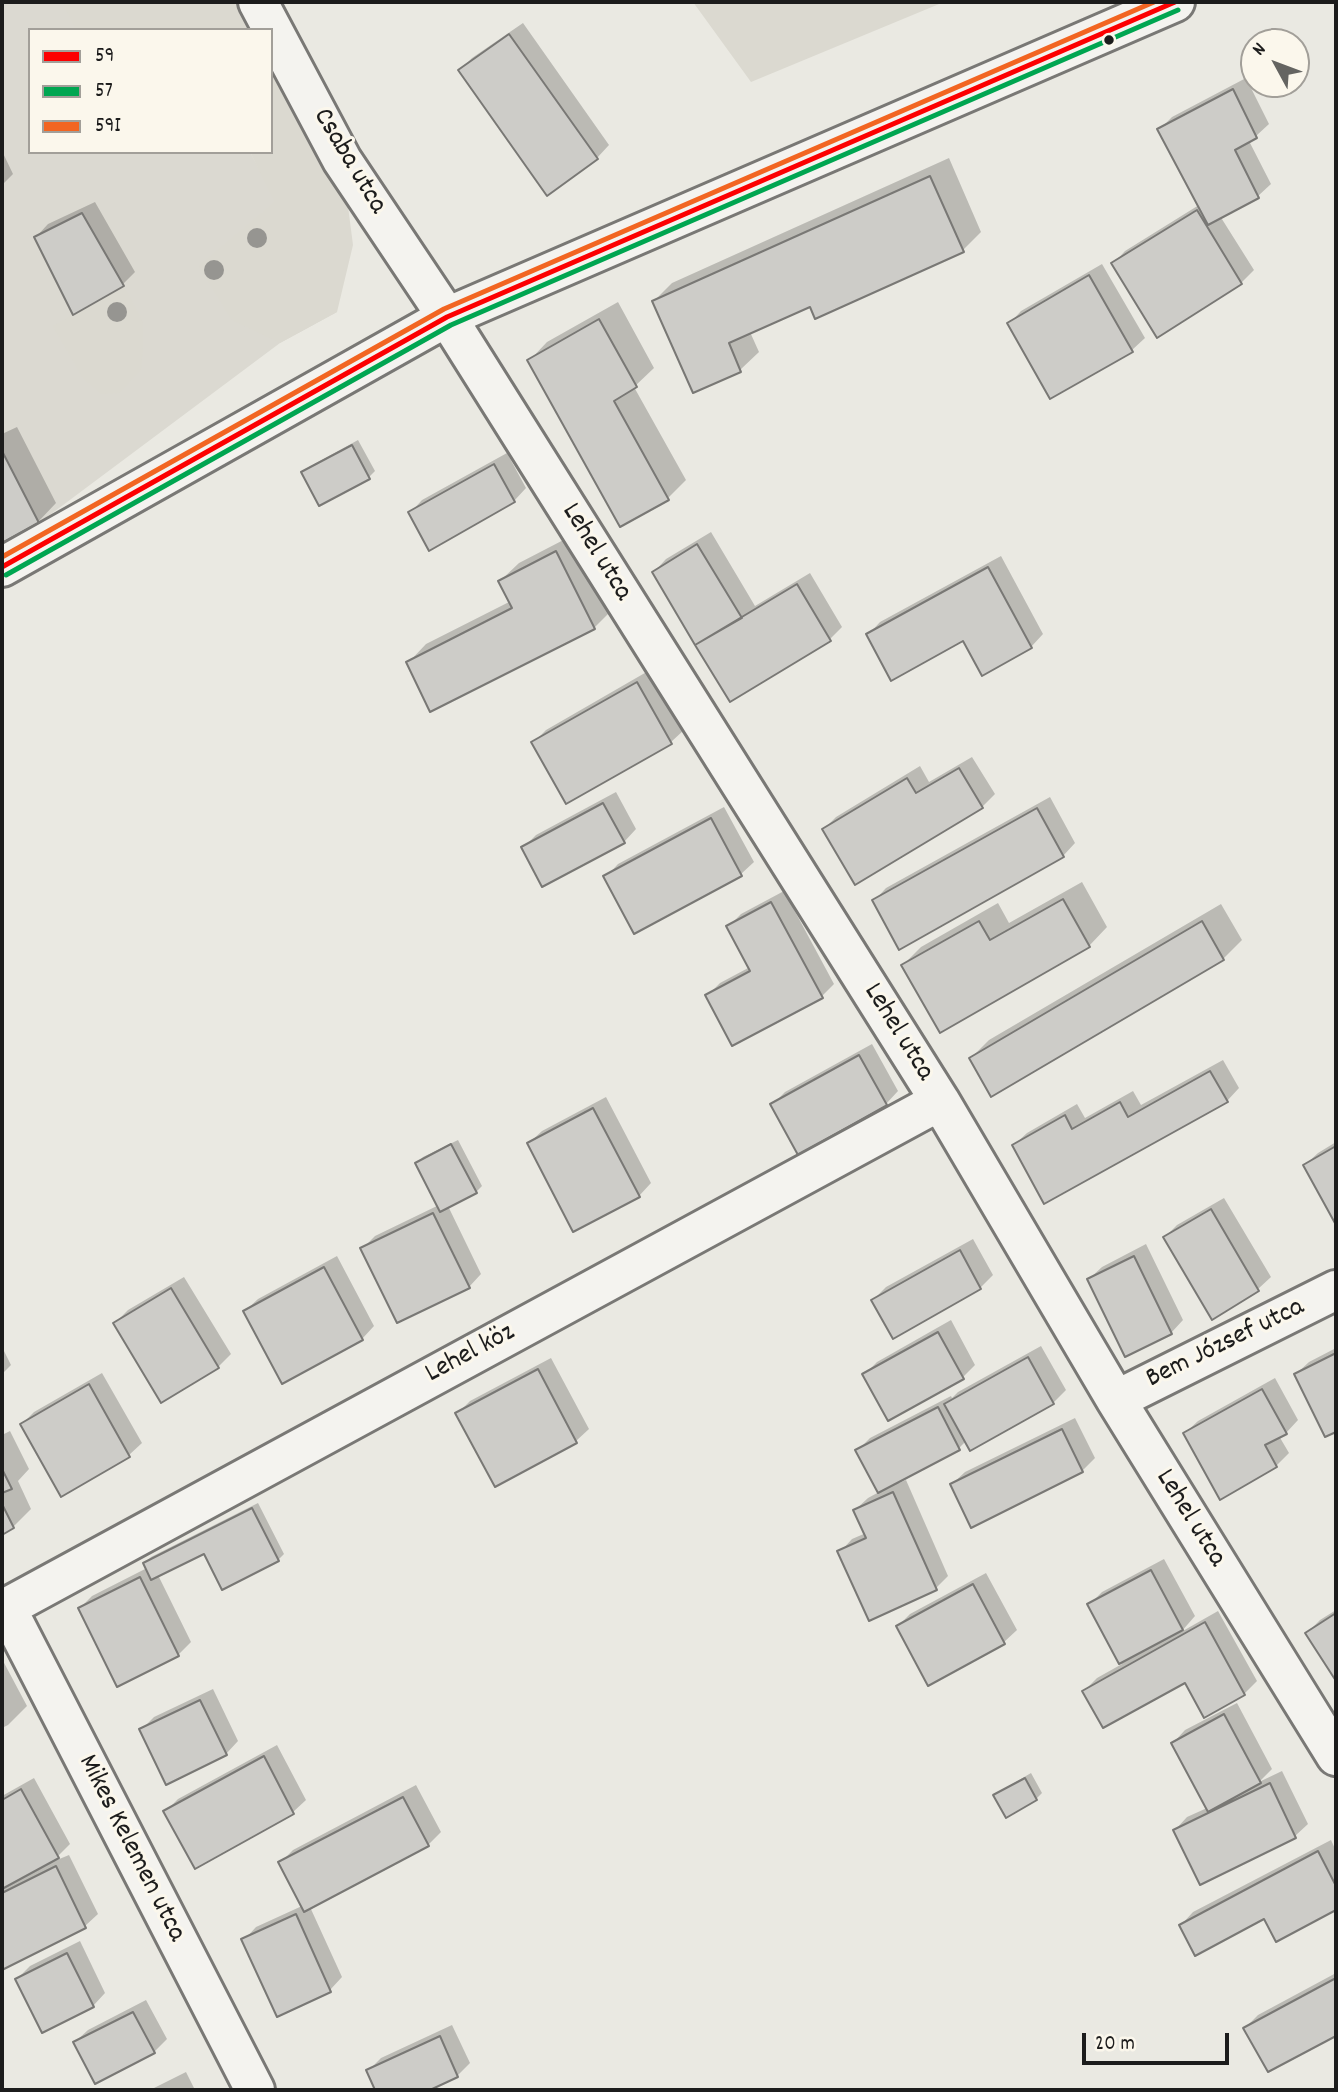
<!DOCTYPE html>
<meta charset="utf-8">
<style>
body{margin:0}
#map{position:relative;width:1338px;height:2092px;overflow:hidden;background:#eae9e2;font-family:Dekko,sans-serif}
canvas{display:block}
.frame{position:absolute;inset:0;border:4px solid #1c1c1c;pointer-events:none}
.legend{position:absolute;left:28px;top:28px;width:245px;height:126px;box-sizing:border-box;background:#fbf7ec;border:2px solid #a29f99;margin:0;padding:9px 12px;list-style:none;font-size:21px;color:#1c1c1c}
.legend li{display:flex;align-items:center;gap:14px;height:35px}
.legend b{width:35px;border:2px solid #a29f99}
.north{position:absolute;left:1240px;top:28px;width:70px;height:70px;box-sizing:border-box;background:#fbf7ec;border:2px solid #a29f99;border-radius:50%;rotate:311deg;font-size:19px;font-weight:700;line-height:28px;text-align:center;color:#1c1c1c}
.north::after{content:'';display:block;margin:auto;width:24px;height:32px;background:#646461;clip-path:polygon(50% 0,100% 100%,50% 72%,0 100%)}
.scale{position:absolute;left:1082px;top:2033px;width:147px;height:32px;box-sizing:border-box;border:4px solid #1c1c1c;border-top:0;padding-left:9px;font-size:21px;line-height:24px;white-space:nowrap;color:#1c1c1c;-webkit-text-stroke:5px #fbf7ec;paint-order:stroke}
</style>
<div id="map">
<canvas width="1338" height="2092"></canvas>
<div class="frame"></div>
<ul class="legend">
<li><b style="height:9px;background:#fc0001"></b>59</li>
<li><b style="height:9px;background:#00a651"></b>57</li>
<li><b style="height:9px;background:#f26522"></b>59I</li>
</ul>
<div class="north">N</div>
<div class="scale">20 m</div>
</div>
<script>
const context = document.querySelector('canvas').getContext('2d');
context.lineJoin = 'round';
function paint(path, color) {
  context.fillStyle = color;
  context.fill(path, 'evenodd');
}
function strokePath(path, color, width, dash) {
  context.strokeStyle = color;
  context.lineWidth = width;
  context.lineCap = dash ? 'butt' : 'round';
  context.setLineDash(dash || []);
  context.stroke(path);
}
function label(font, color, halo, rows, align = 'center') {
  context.font = font + ' Dekko,sans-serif';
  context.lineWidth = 6;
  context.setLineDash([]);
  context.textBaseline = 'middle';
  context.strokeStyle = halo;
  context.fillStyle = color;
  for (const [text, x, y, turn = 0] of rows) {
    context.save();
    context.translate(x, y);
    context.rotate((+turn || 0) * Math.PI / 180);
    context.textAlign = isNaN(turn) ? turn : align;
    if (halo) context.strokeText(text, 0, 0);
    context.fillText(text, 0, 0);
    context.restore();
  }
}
paint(new Path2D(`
 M2,2H173L187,30H30V152H250L337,312L280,343L39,523L2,543Z`), '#dbd9d1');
paint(new Path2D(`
 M62,2H258L342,160L353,245L337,312L280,343L232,320L199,266L275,202L250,152H271V30H77Z
 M693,2H944L751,82Z
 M124,286L143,323V347L141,369L119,393L102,394L83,378L53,326Z`), '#dbd9d0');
paint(new Path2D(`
 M523,23L609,145L597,158L460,70L472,58Z
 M1246,78L1269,124L1256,136L1249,141L1271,184L1258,196L1220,216L1254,270L1241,283L1113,264L1125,251L1199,205L1160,129L1172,117Z
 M2,151L13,174L2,185Z
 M949,158L981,232L963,250L810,304L750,332L759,352L740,370L694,391L654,301L672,283Z
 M95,202L135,272L123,284L36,237L48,224Z
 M1102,264L1145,338L1132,350L1051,397L1009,324L1021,311Z
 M618,302L654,368L634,387L686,480L668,498L529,361L547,342Z
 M17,427L56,503L38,522L2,541V434Z
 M358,440L375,471L369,477L303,473L309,467Z
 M507,453L526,488L514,501L410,513L422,500Z
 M711,532L755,606L810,573L842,627L830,639L731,700L654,572L666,559Z
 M575,534L613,609L594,628L408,663L426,644L511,601L500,581L519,563Z
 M1001,556L1043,634L1031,647L964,639L868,635L880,622Z
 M650,670L684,730L671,742L567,802L533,743L546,730Z
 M972,757L995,794L982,807L824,829L836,817L920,766L929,782Z
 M616,792L636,829L624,842L523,848L536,835Z
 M1050,797L1075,843L1063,856L874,901L886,888Z
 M724,807L754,862L741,874L606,877L618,864Z
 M1082,882L1107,927L1089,946L903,965L921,947L998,903L1009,923Z
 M784,891L834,984L822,996H707L720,983L750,967L728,927L741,914Z
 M1221,904L1242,940L1223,959L992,1094L971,1058L989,1040Z
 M872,1044L898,1091L886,1104L772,1105L785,1092Z
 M1223,1060L1239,1088L1227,1101L1014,1145L1027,1133L1077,1104L1085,1118L1133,1091L1141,1105Z
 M606,1097L651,1183L639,1196L529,1143L542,1131Z
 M458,1140L482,1186L476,1192L448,1206L481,1274L469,1287L363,1248L375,1236L439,1205L417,1163L423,1157Z
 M1336,1142V1222L1305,1165L1318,1153Z
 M1224,1198L1271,1277L1258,1289L1212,1317L1165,1237L1177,1225Z
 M973,1239L993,1275L980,1288L893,1337L873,1300L886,1287Z
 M1146,1244L1183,1320L1171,1333L1089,1279L1102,1267Z
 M337,1256L374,1326L362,1339L245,1311L258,1299Z
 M184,1277L231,1354L218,1367L115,1323L128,1310Z
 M951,1320L975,1365L963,1377L865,1374L877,1362Z
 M1041,1346L1066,1390L1053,1403L966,1441L959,1448L898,1481L899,1483L906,1480L948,1576L936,1588L840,1552L852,1539L866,1533L855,1510L868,1498L879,1492L857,1451L870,1438L951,1396L952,1398L958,1392Z
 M2,1347L11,1365L2,1374Z
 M1336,1348V1430L1326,1435L1296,1374L1309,1362Z
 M551,1358L589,1429L576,1441L458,1413L470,1401Z
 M102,1373L142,1443L129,1455L62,1494L22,1424L34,1412Z
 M1275,1378L1298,1420L1286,1433L1279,1436L1289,1453L1276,1466L1185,1433L1198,1421Z
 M1075,1418L1095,1458L1082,1471L952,1484L965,1472Z
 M10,1431L29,1469L18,1481L31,1509L13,1527L2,1533V1435Z
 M258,1503L284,1554L278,1560L205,1552L158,1575L191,1642L178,1655L80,1608L92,1596L147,1568L145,1563L151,1557Z
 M1164,1559L1195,1616L1181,1632L1218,1611L1257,1681L1244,1694L1205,1715L1186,1680L1084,1691L1097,1678L1122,1664L1090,1604L1102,1592Z
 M986,1573L1017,1630L1004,1642L928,1684L898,1626L910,1614Z
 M1336,1610V1678L1307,1633L1320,1620Z
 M2,1659L27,1706L8,1725L2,1728Z
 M213,1689L238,1741L226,1754L141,1730L154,1717Z
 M1237,1703L1272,1769L1259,1782L1282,1771L1308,1824L1295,1836L1175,1830L1187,1817L1207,1808L1173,1743L1185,1730Z
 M277,1745L306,1800L293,1812L196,1866L165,1812L178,1799Z
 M1031,1773L1042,1793L1036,1799L996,1795L1002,1790Z
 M34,1778L70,1844L52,1862L69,1855L98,1914L85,1926L2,1968V1796Z
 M416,1785L441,1832L428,1845L310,1907L342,1977L330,1990L244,1940L256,1927L302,1906L280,1863L293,1850Z
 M1331,1840L1336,1851V1908L1277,1939L1265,1917L1181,1925L1193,1912Z
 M80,1941L105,1993L93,2006L17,1979L30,1966Z
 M1336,1973V2034L1269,2070L1245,2028L1258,2015Z
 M146,2000L167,2039L154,2052L75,2042L88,2030Z
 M452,2025L470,2063L457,2076L426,2090H377L368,2071L381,2058Z
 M186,2072L195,2090H150Z`), '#0003');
const building = new Path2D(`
 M509,34L598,159L547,196L458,70Z
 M1233,89L1257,138L1235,150L1259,198L1208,225L1157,129Z
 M930,176L964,252L815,319L810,307L729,343L741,372L693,393L652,301Z
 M1197,210L1242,284L1157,338L1111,263Z
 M82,213L124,286L73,315L34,237Z
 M1089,275L1133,352L1050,399L1007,323Z
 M599,319L637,387L614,401L669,500L620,527L527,360Z
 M352,445L370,479L319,506L301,472Z
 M2,451L39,523L2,543Z
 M494,464L515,502L429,551L408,512Z
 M697,544L742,618L695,645L652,572Z
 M556,551L595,629L430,712L406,662L512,608L498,581Z
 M988,567L1032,648L982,676L963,641L891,681L866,634Z
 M797,584L831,641L730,702L695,645Z
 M637,682L672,744L566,804L531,742Z
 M959,768L983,808L855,885L822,829L907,778L916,793Z
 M603,803L625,843L542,887L521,847Z
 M1037,808L1064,857L899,950L872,900Z
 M711,818L742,876L634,934L603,876Z
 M1063,899L1090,947L940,1033L901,965L979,921L990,940Z
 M771,902L823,998L732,1046L705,995L750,971L726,926Z
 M1202,921L1224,960L991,1097L969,1058Z
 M859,1055L887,1105L798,1155L770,1104Z
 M1210,1071L1228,1102L1044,1204L1012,1145L1065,1115L1072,1129L1120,1102L1128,1117Z
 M593,1108L640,1197L573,1232L527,1143Z
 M451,1144L477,1193L440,1212L415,1163Z
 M1336,1146V1225L1303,1165Z
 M1211,1209L1259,1291L1212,1320L1163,1237Z
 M433,1213L470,1288L397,1323L360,1248Z
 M960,1250L981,1289L893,1339L871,1300Z
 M1134,1256L1172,1334L1125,1357L1087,1279Z
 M324,1267L363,1340L282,1384L243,1311Z
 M171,1288L219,1368L161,1403L113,1323Z
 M938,1332L964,1379L888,1421L862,1374Z
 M1336,1353V1432L1325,1437L1294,1374Z
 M1028,1357L1054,1404L970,1451L944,1404Z
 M538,1369L577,1443L495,1487L455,1413Z
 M89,1384L130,1457L61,1497L20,1424Z
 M1262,1389L1287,1434L1265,1445L1277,1467L1220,1500L1183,1433Z
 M938,1407L960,1450L878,1493L855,1450Z
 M1062,1429L1083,1472L971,1528L950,1484Z
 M2,1469L12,1489L2,1493Z
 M893,1492L937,1590L869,1621L837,1551L866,1538L853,1510Z
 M2,1504L14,1528L2,1535Z
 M252,1508L279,1561L222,1590L204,1554L151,1580L143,1563Z
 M1151,1570L1183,1630L1119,1664L1087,1604Z
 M140,1577L179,1656L117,1687L78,1608Z
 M973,1584L1005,1644L928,1686L896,1626Z
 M1336,1613V1681L1305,1633Z
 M1205,1622L1245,1695L1204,1718L1185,1683L1103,1728L1082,1691Z
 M200,1700L227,1755L166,1785L139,1729Z
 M1224,1714L1261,1783L1208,1812L1171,1743Z
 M264,1756L294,1814L195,1869L163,1811Z
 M1025,1778L1037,1800L1006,1818L993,1795Z
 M1270,1783L1296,1838L1200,1885L1173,1830Z
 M21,1789L59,1858L2,1889V1800Z
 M403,1797L429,1846L304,1912L278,1862Z
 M1318,1851L1336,1886V1910L1276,1942L1264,1919L1195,1956L1179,1925Z
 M56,1866L86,1928L2,1970V1893Z
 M296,1914L331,1992L277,2017L241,1939Z
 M67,1953L94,2007L42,2033L15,1979Z
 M1336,1978V2036L1268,2072L1243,2028Z
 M133,2012L155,2053L95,2084L73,2042Z
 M440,2036L458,2077L430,2090H375L366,2070Z`);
paint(building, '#cdccc8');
strokePath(building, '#797875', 2);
const minor = new Path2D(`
 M258,2L342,160L447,317L940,1101L1116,1400L1336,1756
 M2,567L447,317L1175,2
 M1116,1400L1336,1290
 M6,1607L255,2090
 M2,1610L940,1101`);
strokePath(minor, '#797875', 44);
strokePath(minor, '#f4f3ef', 38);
strokePath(new Path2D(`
 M2,567L447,317L1175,2`), '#fc0001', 5);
strokePath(new Path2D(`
 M6,575L451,325L1178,10`), '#00a651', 5);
strokePath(new Path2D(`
 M2,557L444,309L1154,2`), '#f26522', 5);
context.fillStyle = '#969591';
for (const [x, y] of [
 [257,238],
 [214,270],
 [117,312]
]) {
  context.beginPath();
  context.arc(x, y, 10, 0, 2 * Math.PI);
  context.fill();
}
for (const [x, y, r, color] of [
 [1109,40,6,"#1c1c1c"]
]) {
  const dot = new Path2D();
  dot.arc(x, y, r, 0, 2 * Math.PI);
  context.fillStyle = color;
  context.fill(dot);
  strokePath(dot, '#fbf7ec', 2.5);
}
label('28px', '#1c1c1c', '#fbf7ec', [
 ["Csaba utca",348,162,59],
 ["Lehel utca",595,553,58],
 ["Lehel utca",897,1033,58],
 ["Bem József utca",1226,1345,-26],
 ["Lehel köz",471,1355,-28],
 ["Lehel utca",1189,1519,58],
 ["Mikes Kelemen utca",130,1849,63]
]);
</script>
